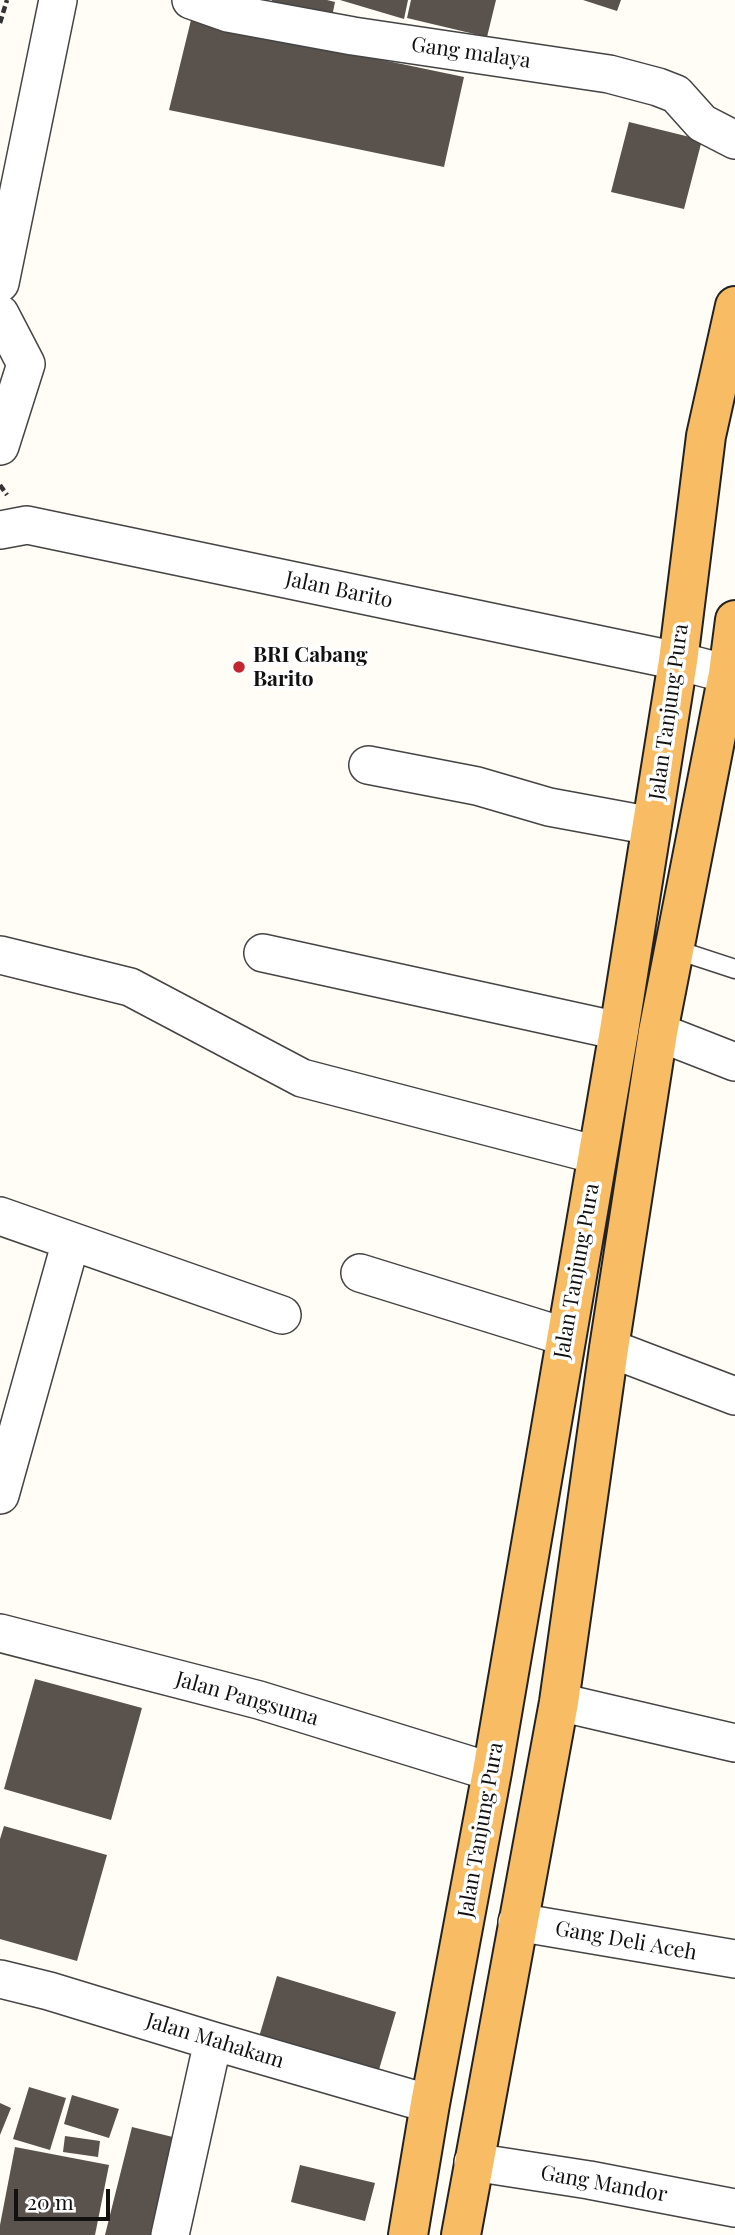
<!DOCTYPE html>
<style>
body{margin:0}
#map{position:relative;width:735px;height:2235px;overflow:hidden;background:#fffdf5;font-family:"Playfair Display",serif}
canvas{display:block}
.scale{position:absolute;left:14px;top:2189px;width:96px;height:32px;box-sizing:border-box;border:4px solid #111;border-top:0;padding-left:9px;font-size:21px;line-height:24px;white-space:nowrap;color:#111;-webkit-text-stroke:5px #fff;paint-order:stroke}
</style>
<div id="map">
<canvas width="735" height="2235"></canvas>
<div class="scale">20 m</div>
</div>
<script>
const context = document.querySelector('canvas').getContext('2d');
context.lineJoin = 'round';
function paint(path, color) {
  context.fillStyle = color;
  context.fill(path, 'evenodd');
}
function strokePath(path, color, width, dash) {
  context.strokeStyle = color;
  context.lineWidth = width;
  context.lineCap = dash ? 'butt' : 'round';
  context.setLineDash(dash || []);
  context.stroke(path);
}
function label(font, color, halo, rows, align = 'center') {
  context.font = font + ' "Playfair Display",serif';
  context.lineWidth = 7;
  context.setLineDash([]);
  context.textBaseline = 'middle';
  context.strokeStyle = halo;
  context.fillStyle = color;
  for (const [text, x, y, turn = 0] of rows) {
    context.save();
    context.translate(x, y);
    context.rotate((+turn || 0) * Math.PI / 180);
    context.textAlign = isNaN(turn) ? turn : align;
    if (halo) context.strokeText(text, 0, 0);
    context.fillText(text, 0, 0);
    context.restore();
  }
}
paint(new Path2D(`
 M272,0H327L335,2L330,27L269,13Z
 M340,0H408L404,19Z
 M411,0H496L487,37L407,18Z
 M583,0H621L617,11Z
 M191,20L464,77L444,167L169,110Z
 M629,122L702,140L684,209L611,192Z
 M35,1679L142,1708L111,1820L4,1789Z
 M4,1826L107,1855L77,1961L0,1939V1839Z
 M277,1976L396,2012L378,2073L259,2037Z
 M29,2087L66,2098L50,2150L13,2139Z
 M72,2095L119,2109L109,2138L64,2124Z
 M0,2103L11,2108L0,2135Z
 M132,2127L189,2141L166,2235H105Z
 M65,2136L100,2141L98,2157L63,2152Z
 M15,2147L109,2165L95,2235H0V2225Z
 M300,2165L375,2183L365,2221L291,2202Z`), '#5a524d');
const service = new Path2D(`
 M674,949L735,969`);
const minor = new Path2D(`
 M191,0L228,13L353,36L609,74L658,87L676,94L702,123L735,140
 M0,283L58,0
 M0,314L26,364L0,446
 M0,530L27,525L678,661L735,676
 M368,765L477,786L549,807L652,826
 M263,953L619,1031
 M0,955L130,987L302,1078L597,1155
 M658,1032L735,1062
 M0,1216L282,1315
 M360,1273L566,1337
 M609,1348L735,1396
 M0,1495L71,1241
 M0,1633L259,1700L492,1772
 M559,1702L735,1743
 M517,1922L735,1959
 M0,1979L49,1991L213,2041L430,2104
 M473,2162L589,2180L735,2208
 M170,2235L213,2041`);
const trunk = new Path2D(`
 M408,2235L430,2104L492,1772L619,1031L678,661L706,436L735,306
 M461,2235L559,1702L609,1348L658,1032L728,674L735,620`);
strokePath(service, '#444', 21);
strokePath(minor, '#444', 40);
strokePath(trunk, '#222', 42);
strokePath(new Path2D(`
 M0,23L7,0
 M0,485L7,495`), '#333', 4.5, [7, 3.5]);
strokePath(service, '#fff', 18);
strokePath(minor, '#fff', 37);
strokePath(trunk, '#f7bc64', 38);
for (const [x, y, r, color] of [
 [239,667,7,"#c4262e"]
]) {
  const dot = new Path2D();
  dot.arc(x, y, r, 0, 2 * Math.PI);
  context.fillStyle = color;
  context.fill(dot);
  strokePath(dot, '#fff', 2.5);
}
label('21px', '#111', '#fff', [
 ["Gang malaya",471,53,8],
 ["Jalan Barito",339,590,12],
 ["Jalan Tanjung Pura",669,712,-82],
 ["Jalan Tanjung Pura",577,1271,-80],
 ["Jalan Pangsuma",247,1699,16],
 ["Jalan Tanjung Pura",481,1830,-80],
 ["Gang Deli Aceh",626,1941,10],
 ["Jalan Mahakam",215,2041,17],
 ["Gang Mandor",604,2184,10]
]);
label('bold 21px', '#111', '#fff', [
 ["BRI Cabang",253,655],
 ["Barito",253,679]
], 'left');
</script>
